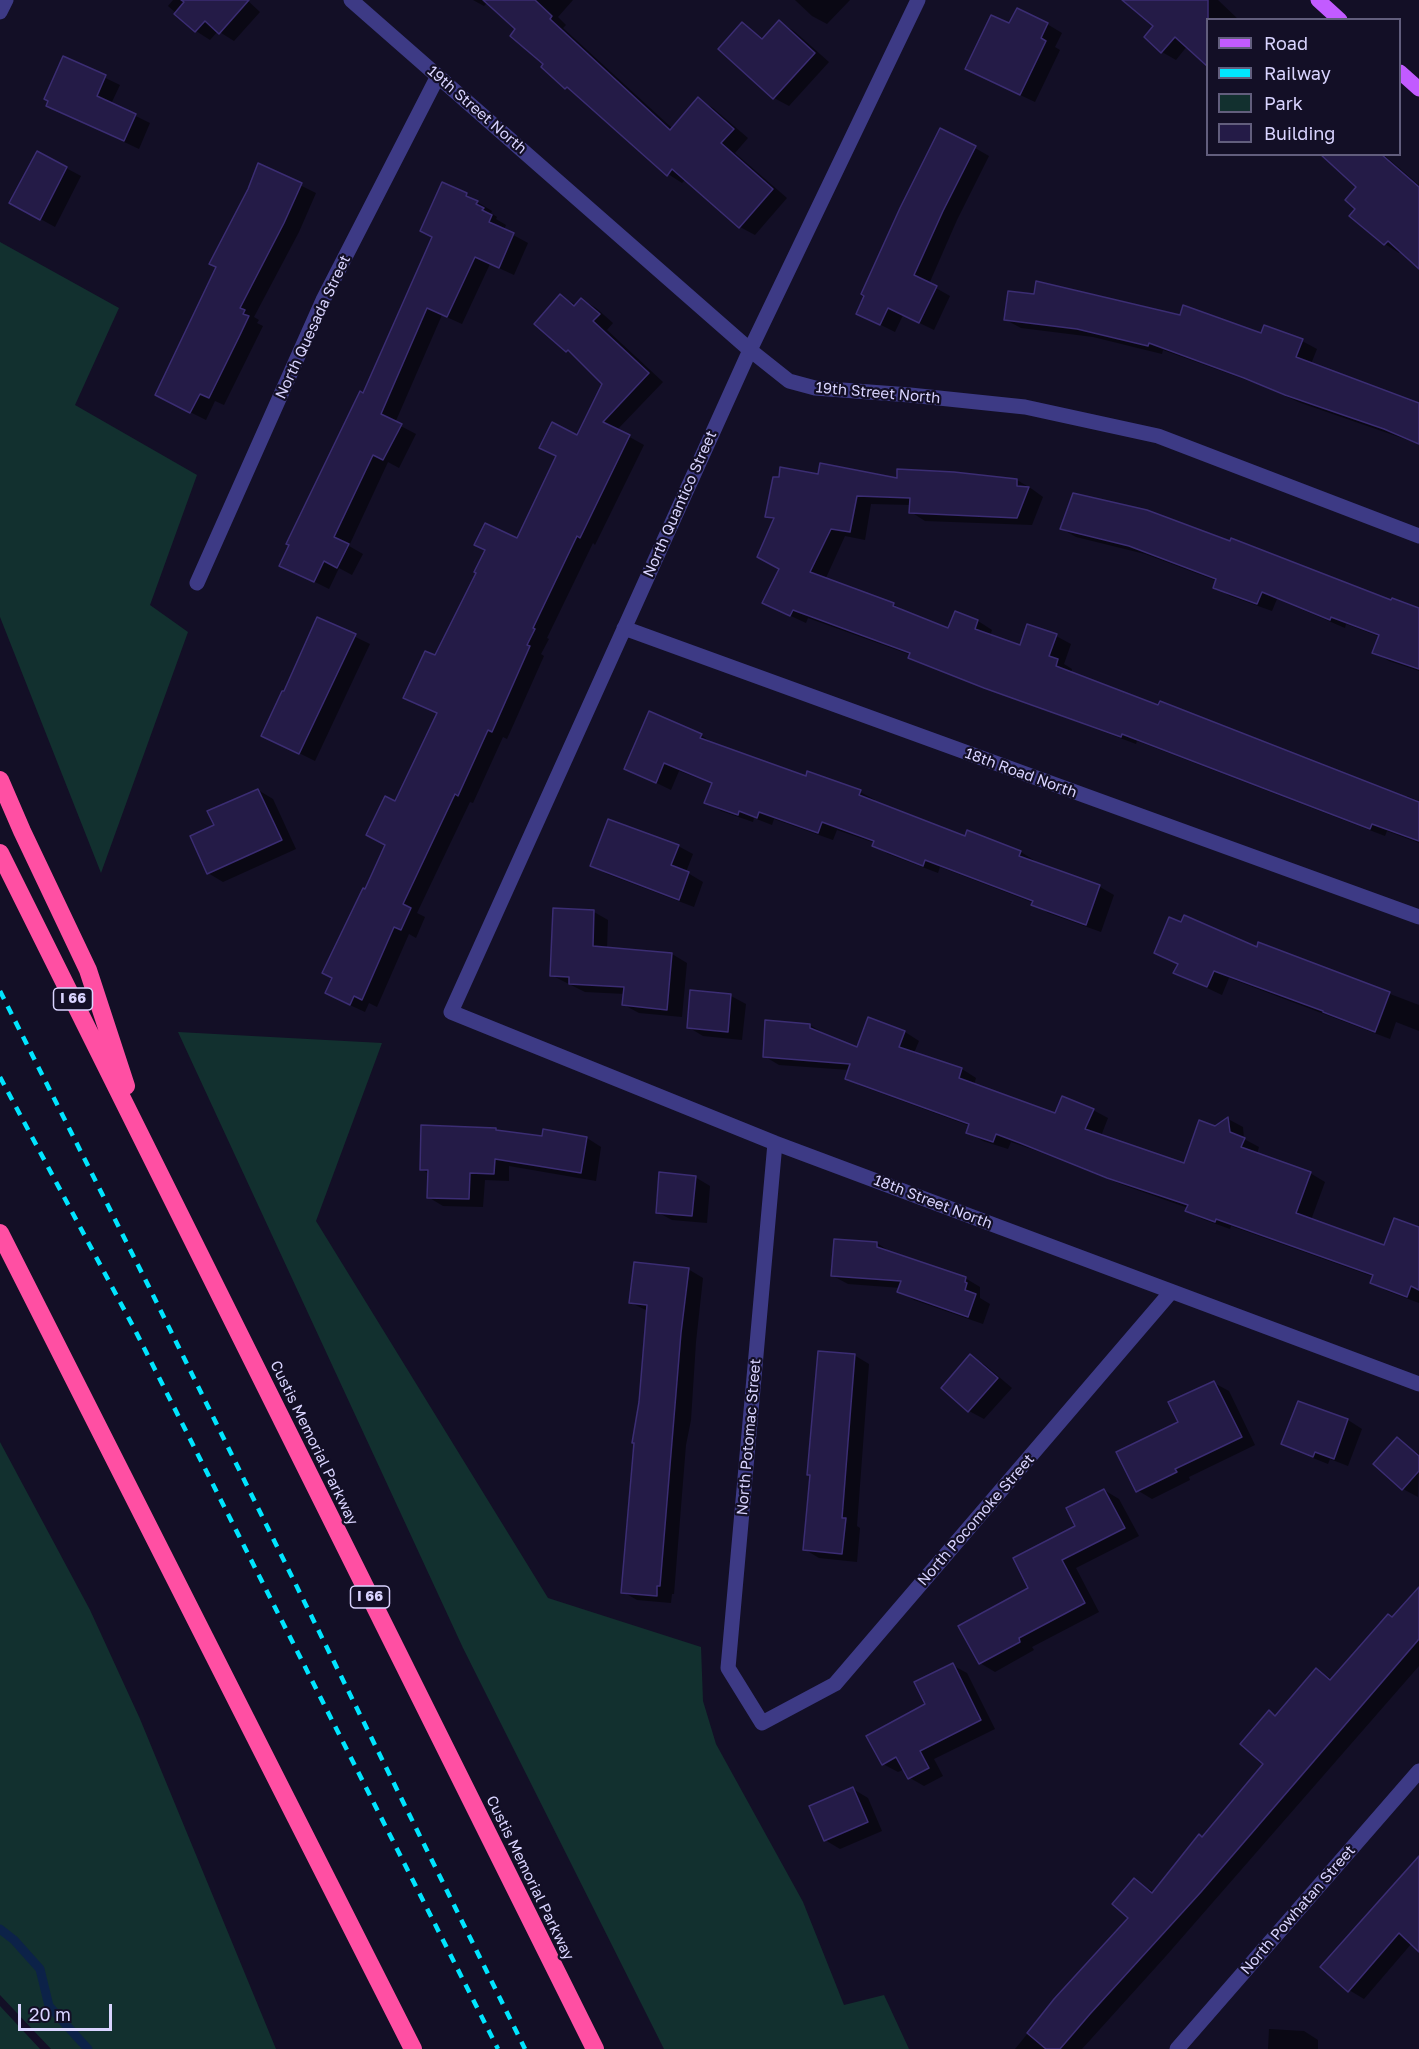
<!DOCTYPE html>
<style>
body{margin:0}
#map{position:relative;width:1419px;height:2049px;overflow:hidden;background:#130f26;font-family:"Golos Text",sans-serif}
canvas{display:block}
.legend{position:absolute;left:1206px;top:18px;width:195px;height:138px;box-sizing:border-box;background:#130f26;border:2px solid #625e7d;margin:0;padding:8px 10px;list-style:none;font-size:18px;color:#d9d4ff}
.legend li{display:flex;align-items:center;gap:12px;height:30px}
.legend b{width:30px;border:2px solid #625e7d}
.scale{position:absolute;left:18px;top:2004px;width:94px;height:27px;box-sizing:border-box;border:3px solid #d9d4ff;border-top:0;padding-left:8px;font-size:18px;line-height:21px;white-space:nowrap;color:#d9d4ff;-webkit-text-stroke:4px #130f26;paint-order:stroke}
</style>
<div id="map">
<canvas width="1419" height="2049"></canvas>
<ul class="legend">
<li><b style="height:8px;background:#c25bff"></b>Road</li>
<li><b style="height:8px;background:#00e5ff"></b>Railway</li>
<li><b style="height:16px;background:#12302f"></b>Park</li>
<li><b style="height:16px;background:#241b47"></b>Building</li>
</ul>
<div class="scale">20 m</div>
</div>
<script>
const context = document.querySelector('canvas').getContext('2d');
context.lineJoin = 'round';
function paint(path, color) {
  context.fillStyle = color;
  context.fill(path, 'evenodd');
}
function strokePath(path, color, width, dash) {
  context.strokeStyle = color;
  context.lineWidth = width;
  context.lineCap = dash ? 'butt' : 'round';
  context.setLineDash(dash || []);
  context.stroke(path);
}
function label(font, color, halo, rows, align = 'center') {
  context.font = font + ' "Golos Text",sans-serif';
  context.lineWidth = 4.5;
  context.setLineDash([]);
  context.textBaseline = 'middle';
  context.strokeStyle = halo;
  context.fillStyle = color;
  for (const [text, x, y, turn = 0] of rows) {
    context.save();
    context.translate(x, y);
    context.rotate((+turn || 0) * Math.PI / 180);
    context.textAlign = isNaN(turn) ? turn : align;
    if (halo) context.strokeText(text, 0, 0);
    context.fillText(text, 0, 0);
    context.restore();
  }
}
paint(new Path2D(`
 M0,242L119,308L75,405L197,475L150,605L188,632L101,873L0,617Z
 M178,1032L382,1043L316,1221L548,1598L701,1647L703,1701L716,1744L803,1902L844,2005L884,1995L909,2049H664L463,1648Z
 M0,1442L90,1610L140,1719L276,2049H51L0,1995Z
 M0,2006L40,2049H0Z`), '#12302f');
paint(new Path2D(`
 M173,0H247L260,12L234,41L218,31L210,40L196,31L168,6Z
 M473,0H573L558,17L566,25L563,28L673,129L698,99L713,108L748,138L735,153L787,198L755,235L740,227L686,179L682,183L668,174L578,94L566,87L545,64L518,29L488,2L484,6Z
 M795,0H850L827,24L812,16Z
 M1125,0H1218L1239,20H1208L1176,60L1162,52L1155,26Z
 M779,22L794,31L829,62L789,106L774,98L720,49L742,24L764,39Z
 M1047,24L1062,33L1055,47L1060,50L1035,102L982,77L1010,25Z
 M64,58L120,85L111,104L150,123L139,149L48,106Z
 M975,148L989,156L957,220L929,284L950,296L934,330L903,315L895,332L873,321L866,296Z
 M1322,154H1383L1419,185V267L1401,251L1399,253L1385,244L1358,209V186Z
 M259,165L316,193L299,232L254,317L259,320L257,323L263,326L224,405L215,401L206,420L172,403L217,267Z
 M66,168L81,176L55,227L26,211Z
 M466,195L492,211L491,213L497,217L496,219L506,225L504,230L528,243L514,275L490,264L462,324L442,315L395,423L416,434L399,468L388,462L349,546L363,554L352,575L339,568L329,589L281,565L363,395Z
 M561,296L576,305L581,299L596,308L613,323L607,330L663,382L617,430L644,445L595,545L593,543L547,638L549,639L541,654L544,656L507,739L503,737L473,803L470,802L417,913L425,917L416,938L409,934L377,1007L369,1003L365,1012L341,1001L366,891L387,846L396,803L439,714L405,697L436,657L518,540L557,457L541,448L578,437L604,383L574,354L567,351Z
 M1006,320L1262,335L1302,341L1317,349L1311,364L1419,404V444L1301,403L1260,385L1163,350L1162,354L1093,337L1021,328Z
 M819,475L899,479L1017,480L1032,489L1043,497L1032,525L925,521L911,512V505L871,504L865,540L845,536L825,580L893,604L908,613L949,630L978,621L992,630L990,636L1021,647L1056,636L1071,644L1064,664L1072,669L1071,672L1406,798L1407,796L1419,801V843L1387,831L1385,836L1137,741L1136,744L925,665L910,657L911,655L808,618L806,623L778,610L781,569L775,521L767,516Z
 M1062,529L1419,609V671L1389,661L1374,652L1380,637L1346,624L1345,628L1277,599L1272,611L1230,596L1215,587L1217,581L1145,554L1076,537Z
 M318,619L370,644L315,761L263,735L284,693Z
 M701,735L715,745L807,778L860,792L875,800L874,802L966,838L968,832L1021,852L1035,861L1034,863L1100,887L1114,895L1101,932L1048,913L1034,903L940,867L938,873L888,854L874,845L875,843L837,830L833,840L774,819L772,825L754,818L753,822L721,811L706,802L713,784L679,771L671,790L626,768Z
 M258,790L273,799L296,849L223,882L208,873L216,826Z
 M678,846L693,854L686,872L703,882L694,907L607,874L592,866Z
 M594,912L608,920L607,949L672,954L687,963L682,1017L639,1013L624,1005L625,994L585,992L551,975Z
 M1259,944L1419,1005V1031L1396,1022L1390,1039L1229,978L1222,995L1175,973L1179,965L1155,953L1258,949Z
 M692,992L731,996L746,1004L742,1040L703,1036L688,1027Z
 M869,1019L905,1032L919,1041L914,1053L962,1069L976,1078L974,1085L1056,1115L1093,1110L1108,1118L1101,1136L1185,1165L1215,1127L1228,1119L1243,1127L1244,1139L1259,1147L1257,1154L1310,1173L1325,1182L1311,1220L1385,1247L1419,1229V1303L1387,1291L1372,1282L1374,1277L1231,1226L1230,1229L1202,1219L1187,1211L1188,1208L1123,1185L1037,1151L1011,1142L1008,1149L983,1141L968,1132L970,1126L861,1086L847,1078L849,1070L779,1065L764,1056L810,1025L825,1034L824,1036L858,1049Z
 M495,1130L543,1137L544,1131L587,1138L601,1147L596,1181L509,1166V1181L485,1180L483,1207L443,1206L428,1197L429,1174L421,1169Z
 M695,1177L710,1186L707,1223L672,1220L657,1212Z
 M877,1243L892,1253L965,1278L980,1287V1298L990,1304L983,1324L914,1300L899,1291L901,1288L848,1284L833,1276Z
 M688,1269L703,1278L696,1342L691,1420L686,1445L674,1594H672L671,1603L637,1600L623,1592L648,1311L631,1303Z
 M854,1355L869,1364L857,1526L860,1528L857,1562L819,1558L804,1549Z
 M970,1356L985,1365L1012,1388L984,1419L969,1411Z
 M1214,1383L1229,1391L1255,1445L1189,1477L1190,1480L1152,1499L1137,1490L1180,1422Z
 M1299,1403L1348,1420L1362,1429L1348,1466L1330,1459L1328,1464L1298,1452L1283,1444Z
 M1397,1439L1419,1454L1418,1497L1403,1489L1376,1464Z
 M1104,1490L1119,1499L1139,1536L1076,1568L1099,1612L1032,1647L1034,1650L995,1672L980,1663L1030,1589Z
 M1419,1588V1666L1166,1956L1082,2049H1015L1055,2000L1130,1918L1134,1880L1154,1892L1203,1838L1265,1764L1269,1712L1277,1716L1317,1670L1333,1680L1393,1618Z
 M952,1665L967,1673L995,1729L934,1759L943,1776L924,1786L910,1778L905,1769L898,1772L883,1764L927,1704Z
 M853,1789L868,1798L882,1831L840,1849L825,1840Z
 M1419,1858V1950L1412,1943L1364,1999L1349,1990Z
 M1269,2029L1304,2031L1318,2040V2049H1268Z`), '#0007');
strokePath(new Path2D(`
 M0,1929L14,1940L40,1969L49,2006L88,2049`), '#0c2248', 9);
const building = new Path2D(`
 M181,0H249L219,34L205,21L195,32L174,14L184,2Z
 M483,0H535L552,16L550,19L670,130L698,97L734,129L721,143L773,189L739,228L672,169L667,176L567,87L565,89L541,67L543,64L510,36L515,29Z
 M1122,0H1208V67L1175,37L1161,53L1144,37L1153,26Z
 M1017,8L1048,23L1041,38L1046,41L1020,95L965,69L991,15L1009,23Z
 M779,20L815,53L773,99L718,49L742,22L762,39Z
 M63,56L106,75L97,96L136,114L124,141L46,106L48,101L44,99Z
 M940,128L976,146L943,211L914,275L937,286L919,323L888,308L880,325L856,314L864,296L861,294L900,208Z
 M37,151L67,167L40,220L9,203Z
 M1320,154H1381L1419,187V269L1388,241L1384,245L1349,216L1355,209L1345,200L1356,187Z
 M258,163L302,183L284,223L240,308L245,310L243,314L249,316L240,335L209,398L200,394L190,413L155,395L216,267L209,264L248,189Z
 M442,182L467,193L466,196L478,201L476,204L484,208L482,210L492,215L489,222L514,233L499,268L475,257L447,317L427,308L381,414L402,424L383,460L373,455L334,537L349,544L337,568L324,561L314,582L279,566L289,545L286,544L360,391L363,393L432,237L420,231Z
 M1036,281L1180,315L1183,305L1261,333L1264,325L1303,339L1296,357L1419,403V444L1384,429L1285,395L1244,378L1149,343L1148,346L1077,329L1004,320L1008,291L1034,294Z
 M560,294L574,306L581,298L600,314L593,321L649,373L603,422L630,435L580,538L577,536L533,628L535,629L527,645L530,646L492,732L488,730L458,796L455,794L403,904L411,908L401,930L394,927L362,1000L354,996L350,1005L325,993L332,978L322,973L363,888L365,889L385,845L366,835L385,796L395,801L437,713L403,698L425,651L435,655L476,573L474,572L485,550L474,545L485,523L517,538L556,456L539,448L552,422L577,435L602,384L568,350L566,352L534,324Z
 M820,463L897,478V469L954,472L1017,479V486L1029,487L1017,518L909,513L910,498L857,496L850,532L831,529L810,572L894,603L893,606L948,628L955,611L978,620L975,629L1020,645L1027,624L1057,634L1049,656L1058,659L1056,666L1158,705L1160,701L1419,802V841L1372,824L1370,829L1122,734L1121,737L984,688L908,658L910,653L793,610L790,616L762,603L779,569L757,557L774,518L765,517L773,477H779L780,467L818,474Z
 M1073,493L1147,510L1230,541L1231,538L1391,600L1392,598L1419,608V669L1372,653L1379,635L1331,617L1330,620L1262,592L1257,604L1213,588L1216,579L1129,546L1060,529Z
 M317,617L356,634L299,754L261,736L282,691H284Z
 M649,711L702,734L700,738L806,776L807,771L861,790L859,795L965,836L967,830L1021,851L1019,856L1100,885L1086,925L1031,905L1033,901L925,860L923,866L872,846L874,841L822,822L818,833L759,812L757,818L739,811L738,815L704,803L712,783L664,763L656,783L624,769Z
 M258,789L282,840L207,874L190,836L214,825L207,811Z
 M608,819L679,845L671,865L689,872L679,900L590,866Z
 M553,908L594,910L593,946L672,953L667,1010L622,1005L624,987L569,984V977L550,976Z
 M1184,915L1257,947L1258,942L1390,992L1375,1032L1323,1012V1011L1214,971L1207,987L1173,973L1178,964L1154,953L1169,917L1181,922Z
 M690,990L731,994L728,1032L687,1028Z
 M868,1017L905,1031L899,1047L962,1068L959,1078L1055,1113L1062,1096L1094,1109L1085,1129L1184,1163L1199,1120L1215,1126L1228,1117L1230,1132L1245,1138L1241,1147L1311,1172L1296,1213L1384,1245L1394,1218L1419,1227V1290L1411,1286L1407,1297L1370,1283L1373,1275L1216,1219L1215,1222L1185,1211L1188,1205L1107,1178L1020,1143L996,1134L993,1142L966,1133L969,1124L845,1079L850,1064L763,1057L765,1020L810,1024V1028L857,1047Z
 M421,1125L496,1128V1130L542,1136L543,1129L587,1137L581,1173L495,1159L494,1174L470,1173L469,1199L427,1198L428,1170H420Z
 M659,1172L696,1176L692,1216L656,1213Z
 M834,1239L877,1242V1247L966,1277L965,1282L967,1283L965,1290L976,1294L968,1317L897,1292L901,1281L831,1276Z
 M634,1262L689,1268L681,1333L660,1586H657V1596L621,1593L634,1443H632L639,1402L647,1305L629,1303Z
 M818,1351L855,1354L842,1518H846L842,1554L803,1550L810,1475H807Z
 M970,1354L998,1378L968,1412L941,1388Z
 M1214,1381L1242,1437L1175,1469L1177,1472L1136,1492L1116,1452L1178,1422L1168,1402Z
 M1298,1401L1348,1419L1334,1459L1315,1452L1313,1457L1281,1444Z
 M1397,1437L1419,1456V1471L1402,1490L1373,1464Z
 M1104,1489L1125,1528L1062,1560L1085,1603L1019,1638L1020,1642L979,1664L958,1626L1028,1588L1013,1558L1075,1526L1066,1508Z
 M1419,1587V1639L1201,1892L1090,2014L1060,2049H1046L1027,2033L1054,1999L1128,1918L1112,1904L1134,1878L1152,1893L1199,1834L1202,1837L1263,1764L1240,1744L1269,1710L1275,1716L1316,1668L1330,1680L1388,1614L1392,1617Z
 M953,1663L981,1720L920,1751L929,1768L908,1779L896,1757L882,1765L866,1736L925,1704L914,1682Z
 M853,1787L868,1822L824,1841L809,1806Z
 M1419,1856V1952L1399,1933L1348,1992L1320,1967Z`);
paint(building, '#241b47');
strokePath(building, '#3b2d73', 1.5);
strokePath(new Path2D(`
 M351,0L750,350L789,381L815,388L910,395L1025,407L1158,436L1419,536
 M918,0L750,350L451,1012L775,1143L1419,1384
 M0,12L6,0
 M197,583L323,300L438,76
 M624,628L1419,917
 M775,1143L728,1668L762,1723L835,1684L1171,1292
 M1177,2049L1419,1771`), '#3d3a85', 15);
strokePath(new Path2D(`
 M1318,0L1340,20
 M1400,72L1419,89`), '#c25bff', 15);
strokePath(new Path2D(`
 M0,780L22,831L88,970L126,1086
 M0,853L595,2049
 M0,1233L413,2049`), '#ff4fa3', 18);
strokePath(new Path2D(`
 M0,991L150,1289L525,2049
 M0,1077L135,1330L498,2049`), '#00e5ff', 4.5, [9, 8]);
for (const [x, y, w] of [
 [73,999,39],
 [370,1597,39]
]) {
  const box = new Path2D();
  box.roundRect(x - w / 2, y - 11, w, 22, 4.5);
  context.fillStyle = '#130f26';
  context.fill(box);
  strokePath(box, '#d9d4ff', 1.5);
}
label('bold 14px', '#d9d4ff', null, [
 ["I 66",73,999],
 ["I 66",370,1597]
]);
label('15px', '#d9d4ff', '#130f26', [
 ["19th Street North",477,110,41],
 ["North Quesada Street",313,327,-65],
 ["19th Street North",878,393,5],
 ["North Quantico Street",680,504,-66],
 ["18th Road North",1021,773,20],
 ["18th Street North",933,1202,21],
 ["North Potomac Street",749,1437,-85],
 ["Custis Memorial Parkway",314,1443,64],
 ["North Pocomoke Street",976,1520,-49],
 ["Custis Memorial Parkway",530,1878,64],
 ["North Powhatan Street",1298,1910,-49]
]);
</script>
